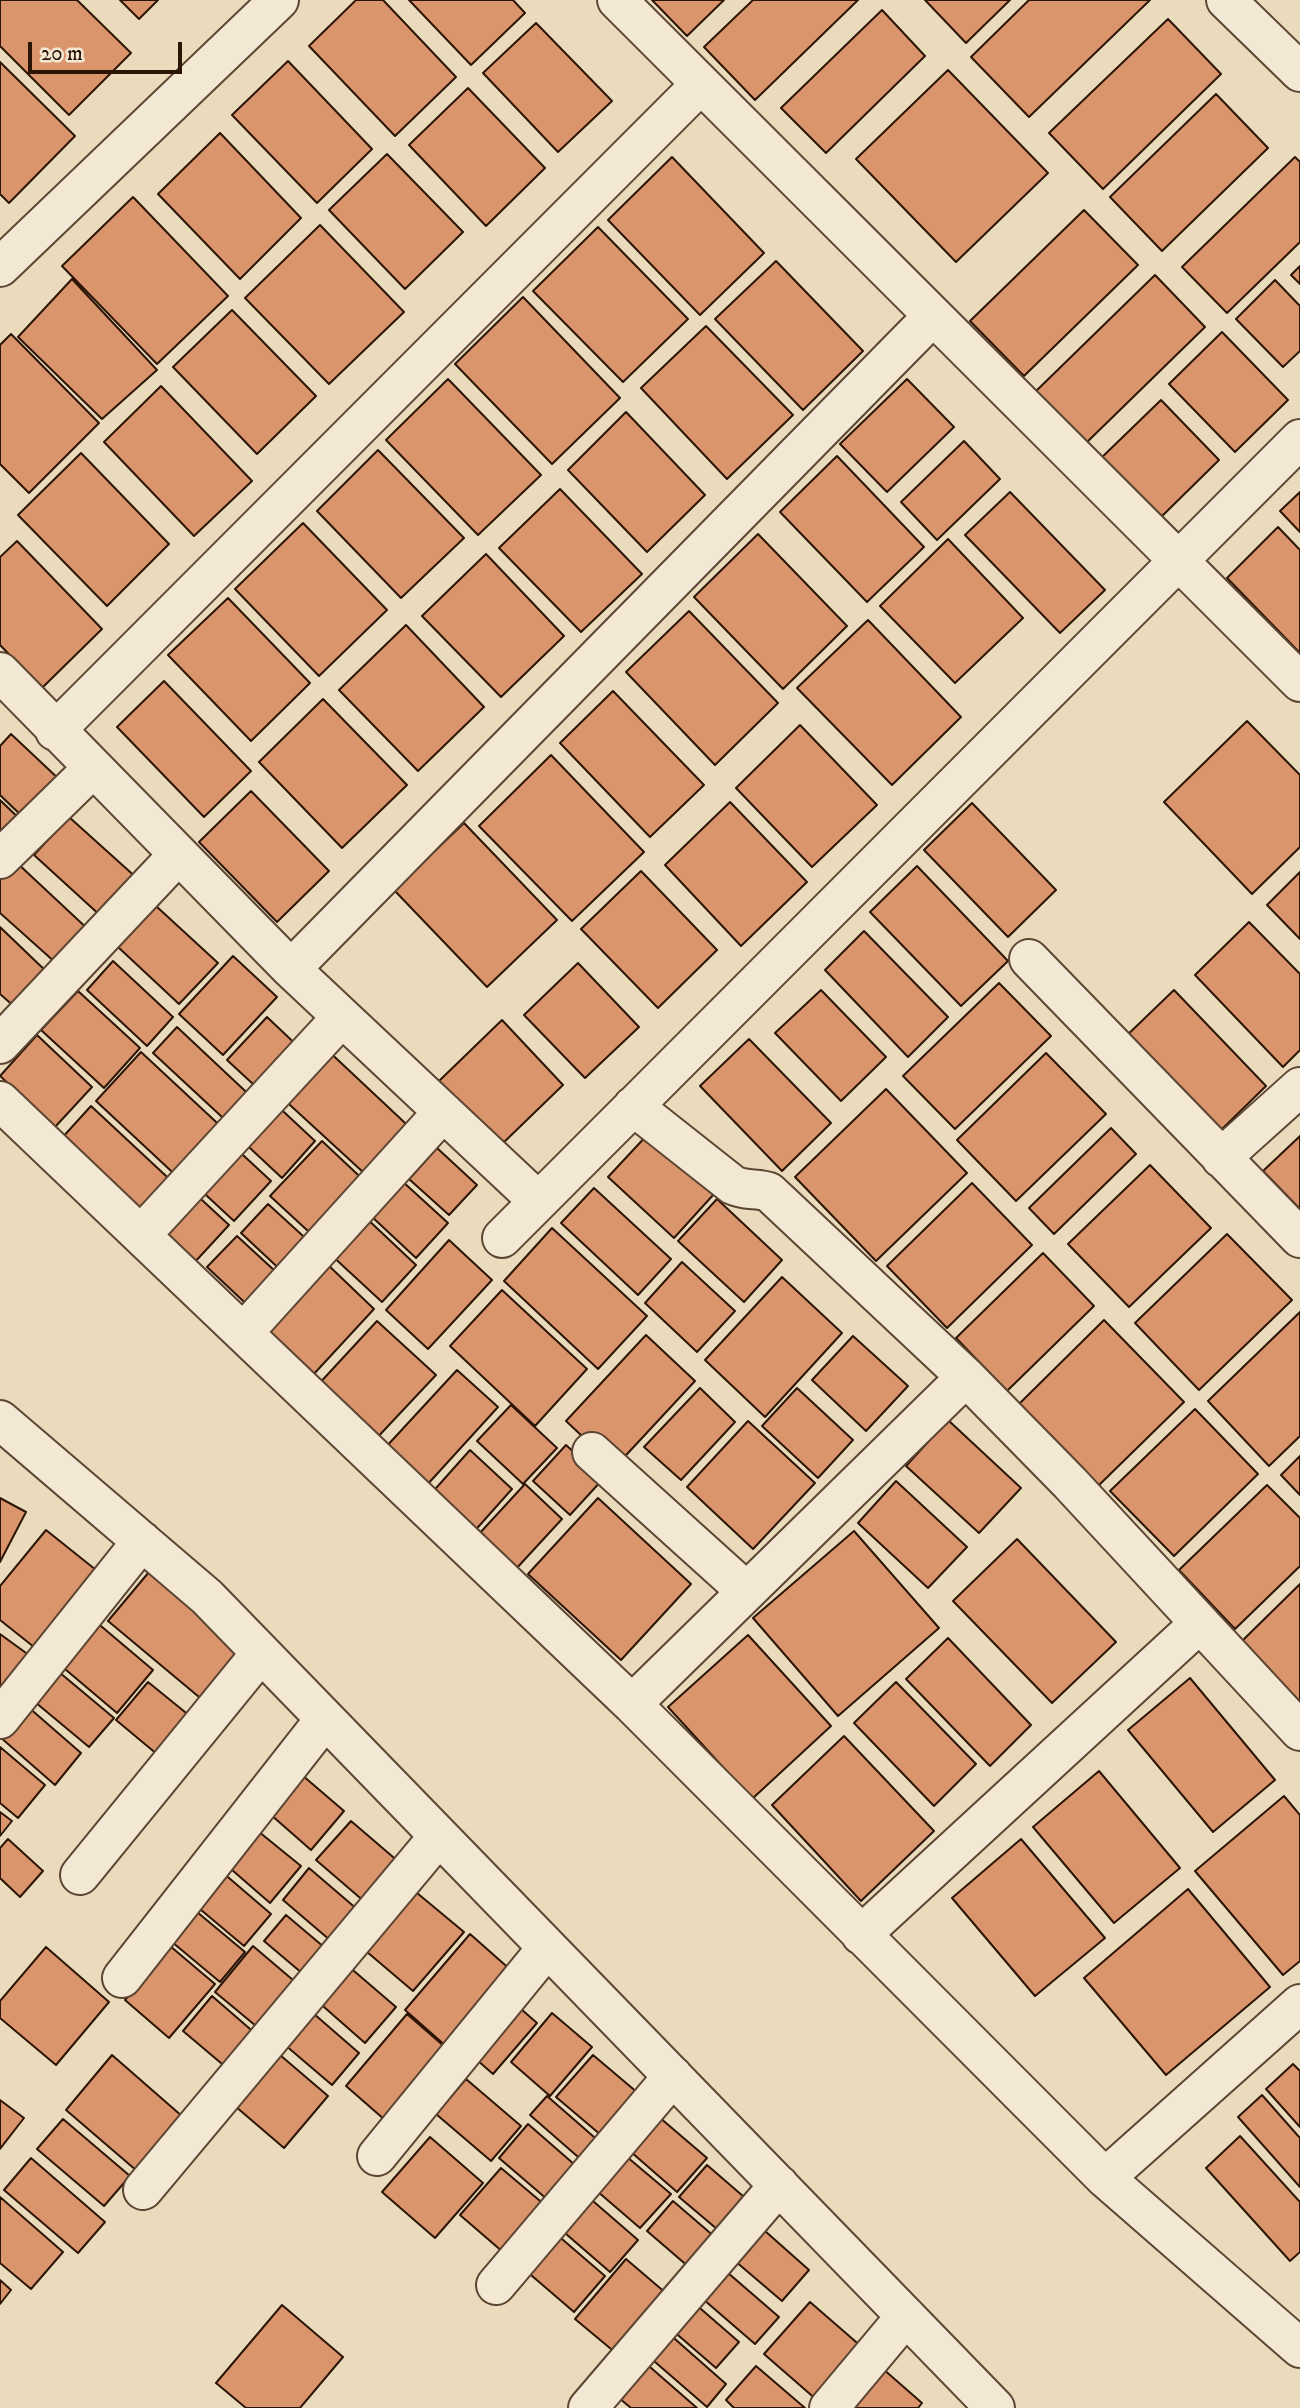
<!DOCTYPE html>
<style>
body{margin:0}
#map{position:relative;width:1300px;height:2408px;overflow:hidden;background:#ebdbbd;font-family:"IM FELL DW Pica",serif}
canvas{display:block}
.scale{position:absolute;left:28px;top:42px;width:154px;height:32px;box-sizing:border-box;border:4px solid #2c1505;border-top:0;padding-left:9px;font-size:21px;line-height:24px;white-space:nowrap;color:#2c1505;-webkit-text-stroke:5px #f2e8d4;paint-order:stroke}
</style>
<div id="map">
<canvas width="1300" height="2408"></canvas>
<div class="scale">20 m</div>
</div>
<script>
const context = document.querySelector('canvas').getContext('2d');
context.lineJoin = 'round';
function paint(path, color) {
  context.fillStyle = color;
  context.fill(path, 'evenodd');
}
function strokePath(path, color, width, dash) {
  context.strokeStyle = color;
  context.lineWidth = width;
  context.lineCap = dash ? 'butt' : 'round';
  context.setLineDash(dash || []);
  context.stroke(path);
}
const building = new Path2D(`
 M0,0H77L131,53L69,115L0,46Z
 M120,0H158L139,19Z
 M356,0H383L456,77L395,136L309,46Z
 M409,0H513L525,13L471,65Z
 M652,0H724L687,36Z
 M753,0H858L755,100L704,47Z
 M925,0H1010L966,43Z
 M1029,0H1150L1029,117L971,57Z
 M882,10L925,56L826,153L781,108Z
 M1168,19L1221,74L1103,189L1049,133Z
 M536,23L612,101L558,152L483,73Z
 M288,61L372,149L317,203L232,115Z
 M0,62L75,136L9,203L0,194Z
 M948,70L1048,173L956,262L856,159Z
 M468,88L545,168L486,226L409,145Z
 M1216,94L1268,148L1162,251L1110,197Z
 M220,133L301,218L240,279L158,194Z
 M387,154L463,232L405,289L329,210Z
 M672,157L764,253L700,315L608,220Z
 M1295,157L1300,162V242L1227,313L1182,267Z
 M133,197L228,296L157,364L62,266Z
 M1084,210L1138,265L1024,376L970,321Z
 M320,225L404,312L329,384L245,298Z
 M598,227L688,319L623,382L533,291Z
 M776,261L863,351L803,410L715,319Z
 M1300,266V284L1291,275Z
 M1155,275L1205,327L1083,446L1033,394Z
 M72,279L157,370L102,419L18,337Z
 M1275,280L1300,306V351L1283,367L1236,319Z
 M523,297L620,398L552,464L455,364Z
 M232,310L316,396L257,454L173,367Z
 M706,326L793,415L727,479L641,388Z
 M1222,332L1288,400L1235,452L1169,384Z
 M11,334L99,423L29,493L0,464V345Z
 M448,379L541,475L478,535L386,440Z
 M907,379L954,427L887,492L840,444Z
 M161,386L252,481L194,536L104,442Z
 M1161,400L1219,460L1155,523L1097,462Z
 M626,412L705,495L647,552L568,470Z
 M964,441L1000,479L937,540L901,502Z
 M378,450L464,538L401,598L317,511Z
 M81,453L169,544L107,606L18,515Z
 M837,456L924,547L867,602L780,512Z
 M560,489L642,574L581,632L499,548Z
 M1010,492L1105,590L1060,633L965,535Z
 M1300,492V532L1280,511Z
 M303,523L387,610L319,676L235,589Z
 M1278,527L1300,550V653L1227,578Z
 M758,534L847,626L783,689L694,597Z
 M948,539L1023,618L955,683L880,606Z
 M17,541L102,629L42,688L0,645V557Z
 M486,554L564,636L501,697L422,616Z
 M228,598L310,683L251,741L168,655Z
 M689,611L778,703L715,765L626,672Z
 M868,620L961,717L892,785L797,688Z
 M406,625L484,707L418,771L339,690Z
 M164,681L251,771L204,817L117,727Z
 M613,691L704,785L650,837L560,743Z
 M323,699L407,785L342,848L259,762Z
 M1247,721L1300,775V847L1252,894L1164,802Z
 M800,725L877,805L812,867L736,788Z
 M11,734L62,782L26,820L0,795V746Z
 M551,755L644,852L572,921L479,826Z
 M251,791L329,871L277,922L199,842Z
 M0,800L26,825L0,853Z
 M730,802L807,882L741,946L665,865Z
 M972,803L1056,890L1008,937L924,850Z
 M69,817L139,880L103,918L34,855Z
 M464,823L557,920L487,987L394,890Z
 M16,862L92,933L57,964L0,913V880Z
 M917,866L1008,961L961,1006L870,912Z
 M641,871L717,950L658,1008L581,929Z
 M1300,872V939L1267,905Z
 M156,906L218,963L179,1004L118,947Z
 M1249,922L1300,974V1050L1283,1067L1195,975Z
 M0,927L50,975L17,1009L0,994Z
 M864,931L948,1017L908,1057L825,970Z
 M233,956L277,997L223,1055L179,1014Z
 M113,961L173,1017L147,1046L87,990Z
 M578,963L639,1027L585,1078L524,1015Z
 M999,983L1051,1036L955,1129L903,1076Z
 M821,990L886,1057L841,1101L775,1033Z
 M1174,990L1266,1086L1213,1138L1120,1042Z
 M78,991L140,1048L104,1088L41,1030Z
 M267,1017L305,1053L266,1096L227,1060Z
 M502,1020L563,1085L500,1146L439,1081Z
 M177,1027L259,1104L236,1130L153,1053Z
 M37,1035L92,1087L55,1127L0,1076Z
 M749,1039L831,1123L782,1171L700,1086Z
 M323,1046L420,1137L376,1184L278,1094Z
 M141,1052L229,1134L184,1183L96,1101Z
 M1046,1053L1106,1114L1016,1201L957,1140Z
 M886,1089L967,1173L876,1261L795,1177Z
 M270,1099L315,1141L282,1178L236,1135Z
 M91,1106L180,1189L149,1222L61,1139Z
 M1111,1128L1136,1154L1054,1234L1029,1208Z
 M649,1133L714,1194L674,1238L608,1177Z
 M1300,1136V1209L1263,1171Z
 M322,1141L372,1188L321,1243L270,1196Z
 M230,1143L271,1181L234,1221L193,1183Z
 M437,1148L477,1185L449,1215L409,1179Z
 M1150,1165L1211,1228L1129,1307L1068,1244Z
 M402,1181L448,1223L416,1258L370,1215Z
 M972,1183L1032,1245L947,1328L887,1266Z
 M189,1188L229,1225L194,1263L153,1225Z
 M594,1188L671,1259L638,1295L561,1223Z
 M717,1199L782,1260L744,1302L678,1241Z
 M268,1204L314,1246L287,1276L241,1233Z
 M364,1216L416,1265L382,1302L329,1253Z
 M552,1228L647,1316L598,1369L504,1281Z
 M1227,1234L1292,1300L1199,1390L1135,1323Z
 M237,1236L288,1283L258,1315L207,1267Z
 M449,1240L492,1280L428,1349L386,1310Z
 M1043,1253L1094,1306L1007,1391L956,1338Z
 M682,1262L735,1311L697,1352L645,1303Z
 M326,1263L374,1309L312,1376L263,1330Z
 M782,1277L842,1333L765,1417L705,1360Z
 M502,1290L587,1369L535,1426L450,1346Z
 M1300,1312V1436L1269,1466L1208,1401Z
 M1104,1320L1184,1402L1096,1488L1017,1406Z
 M377,1321L436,1375L374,1441L316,1387Z
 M646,1335L695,1381L615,1467L566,1421Z
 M853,1336L908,1386L866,1431L812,1380Z
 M457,1370L498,1407L426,1486L385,1448Z
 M700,1388L735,1422L681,1480L644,1447Z
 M797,1388L853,1440L818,1478L762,1426Z
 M511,1405L557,1448L523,1484L477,1441Z
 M1195,1409L1258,1474L1174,1556L1110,1491Z
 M948,1420L1021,1488L979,1533L906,1466Z
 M748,1421L815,1483L753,1549L687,1487Z
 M566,1445L603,1479L570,1515L533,1481Z
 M470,1450L512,1489L471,1535L429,1496Z
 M1300,1456V1495L1281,1475Z
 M896,1481L967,1547L928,1588L858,1523Z
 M525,1484L562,1519L515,1570L478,1535Z
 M1267,1485L1300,1518V1566L1235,1629L1179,1570Z
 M0,1498L26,1512L0,1562Z
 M598,1498L691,1584L621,1660L528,1574Z
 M46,1530L101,1574L39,1651L0,1620V1586Z
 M854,1531L939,1628L838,1716L753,1618Z
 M1017,1539L1116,1642L1052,1703L953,1601Z
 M149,1572L245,1653L205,1702L108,1621Z
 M1300,1584V1702L1241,1642Z
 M95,1621L153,1670L117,1713L59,1664Z
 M0,1634L33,1658L0,1702Z
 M748,1635L831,1726L752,1799L668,1707Z
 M948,1638L1031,1725L990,1766L906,1679Z
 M53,1667L114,1718L89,1747L29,1697Z
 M1190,1678L1275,1780L1213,1832L1128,1730Z
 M148,1682L196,1721L164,1760L116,1720Z
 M896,1682L976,1764L934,1806L854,1723Z
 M27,1706L81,1753L55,1785L0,1737Z
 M844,1736L934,1831L861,1901L772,1805Z
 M0,1747L45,1785L18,1818L0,1803Z
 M295,1769L344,1811L311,1850L262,1807Z
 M1099,1771L1180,1868L1114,1923L1033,1827Z
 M1284,1796L1300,1815V1961L1283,1975L1195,1871Z
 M0,1812L12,1821L0,1836Z
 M351,1821L400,1863L366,1903L316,1860Z
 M253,1827L301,1866L270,1903L224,1863Z
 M8,1839L43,1871L20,1897L0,1878V1848Z
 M1021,1839L1105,1938L1035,1996L952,1898Z
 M309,1868L358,1910L331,1941L283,1900Z
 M222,1872L271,1914L244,1946L194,1904Z
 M411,1888L464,1932L413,1991L360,1946Z
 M1188,1889L1270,1987L1166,2075L1084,1978Z
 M191,1907L245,1952L220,1982L166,1937Z
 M286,1915L331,1953L309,1979L264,1941Z
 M470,1934L513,1972L447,2047L405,2010Z
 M170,1946L215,1984L169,2038L125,2000Z
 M253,1946L300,1986L262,2031L215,1992Z
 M46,1947L109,2002L56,2065L0,2018V2001Z
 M347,1965L396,2007L365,2043L316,2000Z
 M212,1996L257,2035L228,2069L183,2031Z
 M513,2002L537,2023L493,2074L469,2053Z
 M306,2007L359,2053L332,2085L278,2039Z
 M552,2013L592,2047L550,2096L511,2062Z
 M407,2014L453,2054L393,2127L346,2086Z
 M273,2049L328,2096L284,2148L228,2100Z
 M112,2055L183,2117L137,2171L66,2110Z
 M593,2055L645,2099L608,2141L556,2097Z
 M1293,2064L1300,2071V2127L1266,2089Z
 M466,2079L521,2126L491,2161L436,2114Z
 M1262,2095L1300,2138V2187L1238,2117Z
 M547,2096L602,2144L585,2163L530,2115Z
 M0,2100L24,2118L0,2149Z
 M652,2111L707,2158L677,2192L623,2145Z
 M63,2119L130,2176L104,2206L37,2149Z
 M528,2124L583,2172L555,2206L499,2158Z
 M1240,2136L1300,2202V2252L1290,2261L1206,2168Z
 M430,2137L483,2183L435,2238L382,2192Z
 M620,2151L671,2194L640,2228L590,2185Z
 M31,2158L105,2222L78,2253L4,2190Z
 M707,2165L751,2203L724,2235L679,2197Z
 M501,2168L552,2211L511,2259L460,2215Z
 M586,2195L638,2240L610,2272L558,2227Z
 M0,2197L63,2252L31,2289L0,2263Z
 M673,2201L716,2238L690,2268L647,2231Z
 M756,2223L809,2270L782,2301L728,2255Z
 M548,2227L605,2276L574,2312L517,2263Z
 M626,2259L674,2300L623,2359L575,2319Z
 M720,2266L779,2317L755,2344L696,2293Z
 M0,2280L11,2290L0,2304Z
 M686,2296L739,2342L716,2368L664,2323Z
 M810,2302L863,2348L818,2401L764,2354Z
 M282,2305L343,2357L300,2408H246L216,2383Z
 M667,2332L726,2384L707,2407L647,2355Z
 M642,2360L697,2408H631L613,2393Z
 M874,2361L922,2403L918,2408H834Z
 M756,2366L805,2408H734L726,2400Z`);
paint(building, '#db956c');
strokePath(building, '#2c1505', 2);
const minor = new Path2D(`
 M617,0L1300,682
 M1226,0L1300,72
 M0,267L279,0
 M0,672L291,969L538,1201
 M55,731L701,84
 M0,859L92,769
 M1029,959L1300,1238
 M291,969L933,316
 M0,1044L178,855
 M0,1101L632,1704L966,1377
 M633,1106L733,1185C745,1191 757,1188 769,1192L966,1377L1070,1483L1300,1731
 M1221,1158L1300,1087
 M141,1235L342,1017
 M502,1238L1300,439
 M243,1333L443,1112
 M0,1420L207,1597L995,2408
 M592,1452L746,1591
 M632,1704L1105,2178L1300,2348
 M0,1719L142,1541
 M80,1875L261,1653
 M861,1935L1200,1623
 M122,1978L325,1719
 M377,2156L547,1948
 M1105,2178L1300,2004
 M143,2190L439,1836
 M496,2285L673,2076
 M588,2408L779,2185
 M829,2408L906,2316`);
strokePath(minor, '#5c4633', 42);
strokePath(minor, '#f2e8d4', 38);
</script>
